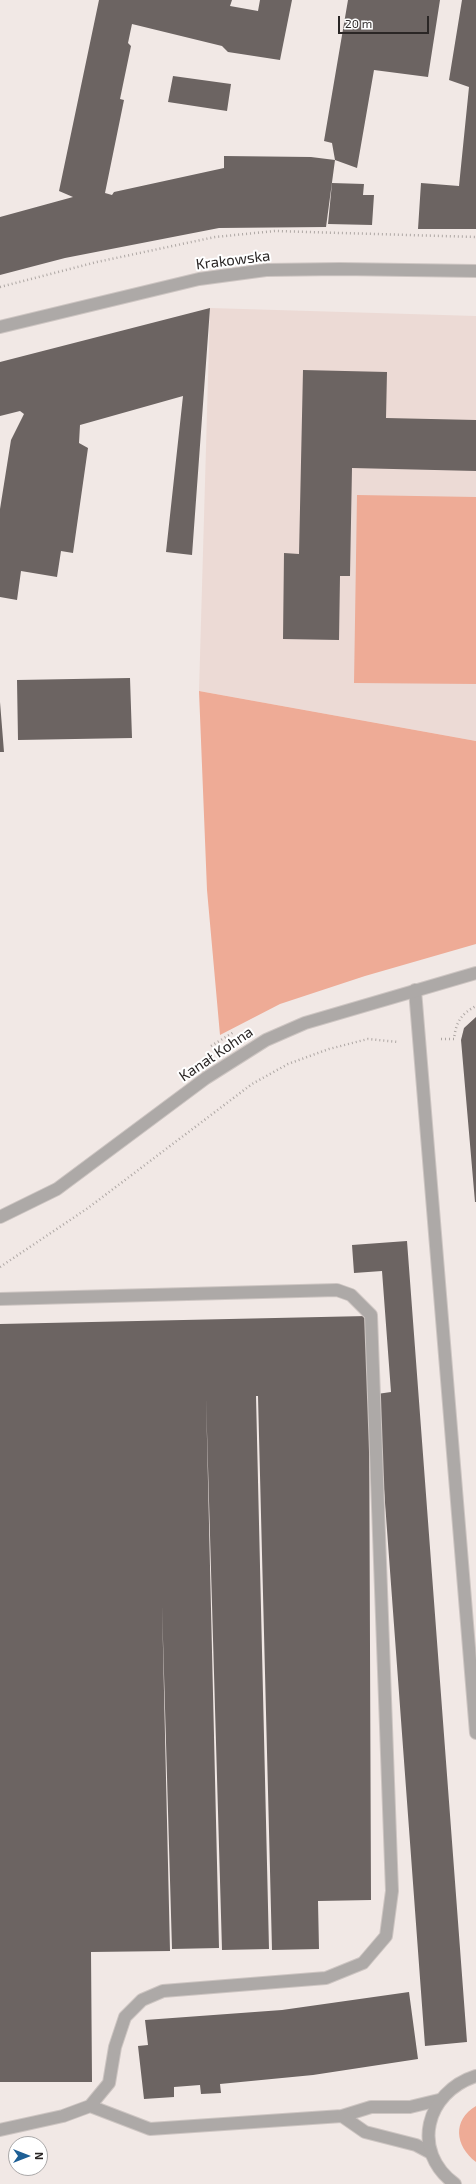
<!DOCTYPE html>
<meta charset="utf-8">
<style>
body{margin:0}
#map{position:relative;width:476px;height:2184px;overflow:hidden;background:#f1e8e5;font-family:"Exo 2",sans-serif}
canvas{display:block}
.north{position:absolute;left:8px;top:2136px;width:40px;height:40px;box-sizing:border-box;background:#fff;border:1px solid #aaa8a8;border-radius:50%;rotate:90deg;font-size:11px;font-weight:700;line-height:16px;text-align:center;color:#2a2625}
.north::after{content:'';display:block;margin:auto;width:14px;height:18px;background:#1e5f95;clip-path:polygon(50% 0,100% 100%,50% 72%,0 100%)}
.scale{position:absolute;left:338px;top:16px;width:91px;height:18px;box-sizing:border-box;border:2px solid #2a2625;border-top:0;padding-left:5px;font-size:12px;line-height:14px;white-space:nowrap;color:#2a2625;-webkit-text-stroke:3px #fff;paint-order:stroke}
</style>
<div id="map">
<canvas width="476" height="2184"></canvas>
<div class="north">N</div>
<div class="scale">20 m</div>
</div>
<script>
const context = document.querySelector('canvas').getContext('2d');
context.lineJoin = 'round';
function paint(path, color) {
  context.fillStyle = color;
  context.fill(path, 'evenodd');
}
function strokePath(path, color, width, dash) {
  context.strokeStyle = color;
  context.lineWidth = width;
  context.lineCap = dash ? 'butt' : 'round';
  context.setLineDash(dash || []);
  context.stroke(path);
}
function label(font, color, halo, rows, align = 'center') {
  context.font = font + ' "Exo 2",sans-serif';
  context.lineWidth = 4;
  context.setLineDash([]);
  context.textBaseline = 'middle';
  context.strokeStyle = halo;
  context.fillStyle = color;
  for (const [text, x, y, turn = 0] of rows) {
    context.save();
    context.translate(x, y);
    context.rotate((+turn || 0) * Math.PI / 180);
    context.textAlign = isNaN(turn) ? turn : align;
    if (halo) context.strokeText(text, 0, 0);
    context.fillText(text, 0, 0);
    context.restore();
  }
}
paint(new Path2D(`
 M210,308L476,316V741L199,691Z`), '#ecdad5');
paint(new Path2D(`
 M357,495L476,497V684L354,683Z
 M199,691L476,741V944L365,976L280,1004L220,1035L207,890Z
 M476,2106V2162C455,2146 452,2120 476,2106Z`), '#eeab96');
paint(new Path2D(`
 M99,0H232L230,6L258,11L260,0H292L280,60L228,52L222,46L132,24L128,43L131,46L120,99L124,100L105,193L112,195L114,192L224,168V156L311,157L335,160L326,227L219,228L65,258L0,275V217L73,197L59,191Z
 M348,0H440L428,77L374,70L357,168L335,160L332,143L324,141Z
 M462,0H476V229H418L421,183L459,186L469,87L449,80Z
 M173,76L231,84L227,111L168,102Z
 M332,183L364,184L363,195H374L372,225L328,224Z
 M210,308L192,555L166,552L183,396L80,425L79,443L88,448L73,553L61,551L57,577L21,571L17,600L0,597V509L11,440L24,414L20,411L0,416V362Z
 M303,370L387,372L386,418L476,420V471L352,468L350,576H340L339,640L283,639L284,553L299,554Z
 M130,678L132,738L18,740L17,680Z
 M0,702L4,752H0Z
 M476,1017V1202H475L461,1040L464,1028Z
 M407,1241L467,2042L425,2046L377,1394L391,1392L382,1271L354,1273L352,1245Z
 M367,1316L369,1393L371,1900L318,1901L319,1949L272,1950L258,1396H256L269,1949L222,1950L206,1397L219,1948L172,1949L162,1605L170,1951L91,1952L92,2082H0V1324Z
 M409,1992L418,2059L313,2075L220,2084L221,2093L201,2094L200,2085L174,2087V2097L144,2099L138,2046L148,2045L145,2020L282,2010Z`), '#6c6462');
const service = new Path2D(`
 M0,1299L337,1290L351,1295L371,1315L392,1891L386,1936L363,1963L326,1978L163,1991L142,2000L125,2017L115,2047L109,2083L90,2106L63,2116L0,2130
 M90,2106L150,2129L342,2116L371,2107H410L439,2100
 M342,2116L365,2132L416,2145L431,2153`);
const minor = new Path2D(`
 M415,990L476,1733
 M455,2184C410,2151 426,2092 476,2076`);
const tertiary = new Path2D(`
 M0,327L199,279L266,270L340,269L476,271
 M0,1217L57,1189L206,1078L266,1040L305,1023L476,973`);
strokePath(service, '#cdc5c2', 14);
strokePath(minor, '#cdc5c2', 14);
strokePath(tertiary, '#cdc5c2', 14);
strokePath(new Path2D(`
 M0,287L97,262L215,237L275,231L476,237
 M441,1039H454C456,1022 461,1014 476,1006
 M211,1046L234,1032
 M0,1267L88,1208L252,1084L288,1064L329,1049L368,1039L398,1042`), '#aea7a4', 2.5, [1, 3]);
strokePath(service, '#ada9a7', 12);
strokePath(minor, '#ada9a7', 12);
strokePath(tertiary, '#ada9a7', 12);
label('15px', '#2a2625', '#fff', [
 ["Krakowska",233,260,-7],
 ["Kanał Kohna",216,1054,-34]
]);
</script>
